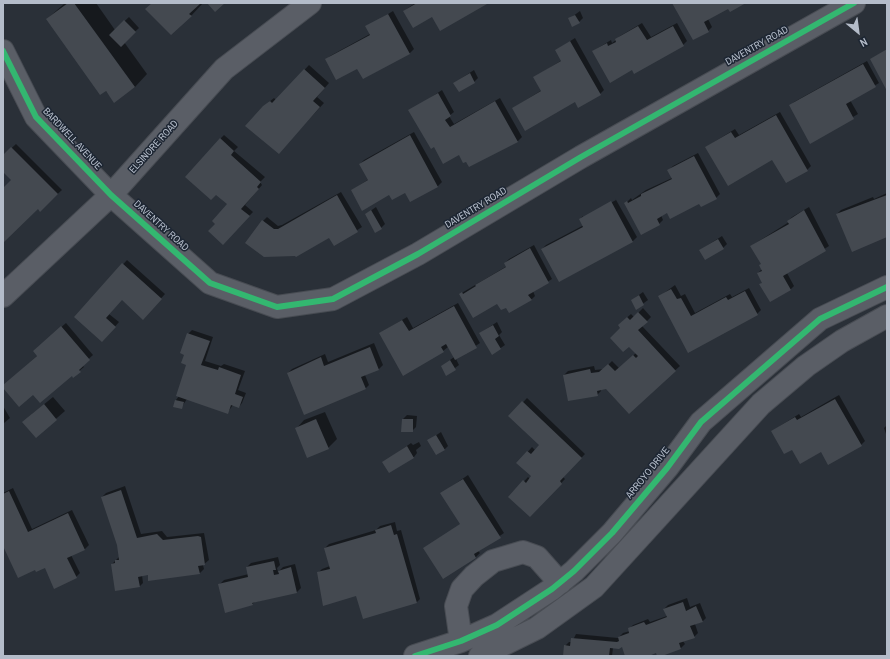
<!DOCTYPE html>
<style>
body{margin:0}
#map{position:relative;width:890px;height:659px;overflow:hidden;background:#2a3038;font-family:"Archivo Narrow",sans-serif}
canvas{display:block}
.frame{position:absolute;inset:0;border:4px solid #b4bcc9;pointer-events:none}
.north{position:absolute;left:838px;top:12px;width:40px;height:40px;-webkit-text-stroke:3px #1d2633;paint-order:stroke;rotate:151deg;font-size:11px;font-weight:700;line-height:16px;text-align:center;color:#b4bcc9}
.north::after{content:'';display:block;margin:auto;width:14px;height:18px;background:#b4bcc9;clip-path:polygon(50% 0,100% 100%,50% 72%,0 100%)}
</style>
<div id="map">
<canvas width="890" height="659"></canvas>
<div class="frame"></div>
<div class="north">N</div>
</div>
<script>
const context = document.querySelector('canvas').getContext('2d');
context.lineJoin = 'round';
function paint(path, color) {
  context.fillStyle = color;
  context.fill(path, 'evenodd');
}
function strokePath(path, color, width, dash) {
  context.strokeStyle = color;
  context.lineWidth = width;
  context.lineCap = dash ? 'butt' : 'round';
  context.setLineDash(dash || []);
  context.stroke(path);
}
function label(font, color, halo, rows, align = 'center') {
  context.font = font + ' "Archivo Narrow",sans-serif';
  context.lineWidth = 3;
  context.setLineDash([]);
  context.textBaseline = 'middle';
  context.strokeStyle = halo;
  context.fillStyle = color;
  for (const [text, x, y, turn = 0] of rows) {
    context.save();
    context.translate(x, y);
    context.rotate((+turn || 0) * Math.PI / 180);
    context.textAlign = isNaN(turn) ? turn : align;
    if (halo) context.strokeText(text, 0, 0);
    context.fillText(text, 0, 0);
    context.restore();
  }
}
paint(new Path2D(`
 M65,3H96L115,30L129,17L139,28L124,42L147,74L135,87L114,101L47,19Z
 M153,3H203L191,16Z
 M415,3H487L440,30L432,16L404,11Z
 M673,3H744L728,7L708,19L712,27L708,31Z
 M393,11L414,49L410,53L364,78L358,67L326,60L330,56L370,34L367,27Z
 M580,11L583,18L579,22L569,19Z
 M642,23L651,37L677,23L687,41L683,45L632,69L593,51L611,40L612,43L616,40L620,36Z
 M575,38L604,90L600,94L575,101L513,108L542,90L535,77L562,60L556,50Z
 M887,49V89L871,59Z
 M867,61L879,83L850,100L858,114L811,142L790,106L794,102Z
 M309,65L329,83L317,97L324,103L282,149L269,102L274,98L276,100Z
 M474,70L478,78L474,82L454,83Z
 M442,90L454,112L449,116L454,124L500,98L522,137L518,141L470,166L459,154L434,146L410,111Z
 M780,112L811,166L807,170L773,159L706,147L735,129L739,135Z
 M414,132L442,182L438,186L410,201L405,192L390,194L352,190L369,179L360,164L364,160Z
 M224,135L238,147L234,151L265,177L260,182L262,185L245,205L253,212L223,243L216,224L228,204L220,139Z
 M16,144L62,190L40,210L38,208L3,242V189L12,180L3,170V156Z
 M698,153L720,194L716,198L667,212L661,215L663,220L659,224L626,203L631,198L632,200L646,190L672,178L669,170L673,166Z
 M341,192L362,227L334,245L330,237L296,256L263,221L267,217L278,226L282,225Z
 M887,193V236L837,214L841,210L873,197L874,199Z
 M615,198L637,237L633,241L560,281L542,249L546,245L584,225L580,219L583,216V218L616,200Z
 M376,207L385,224L381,228L366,214Z
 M809,207L829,246L787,273L794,286L790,290L763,282L758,273L762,269V264L751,246L789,222L788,221L792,217Z
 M722,236L727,244L723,248L700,250Z
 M534,245L552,279L533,291L535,296L531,300L506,306L460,294L507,266L505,263L509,259Z
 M127,260L165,294L147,314L122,299L109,314L119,322L106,337L75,317Z
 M675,285L681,296L685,294L695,313L730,294L732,297L749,288L761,310L757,314L688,351L660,296Z
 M643,292L648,300L637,308L632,300Z
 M458,303L480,343L456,359L459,365L447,374L442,366L454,357L448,347L443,351L380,333L407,317L413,328Z
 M643,308L651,317L642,326L680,366L629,412L607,388L601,389V391L597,395L564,375L568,371L594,366L595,370L604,369L612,361L619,368L636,353L622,328L623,321L631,314L634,317Z
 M497,322L502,332L499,335L505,345L492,354L480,333Z
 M66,323L93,355L82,365L84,367L73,376L72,375L33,393L3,386L38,355V347Z
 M192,330L213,337L205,361L221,366L224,364L245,371L238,390L246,393L242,403L239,407L233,405L227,413L187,399L181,408L176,400L179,396L188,364L185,354L188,334Z
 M374,343L383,365L379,369L365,375L369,385L365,389L288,373L292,369L325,354L328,362Z
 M839,395L865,441L861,445L821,450L792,449L772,431L799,414L801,417Z
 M53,397L65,411L36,436L32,414Z
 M527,398L585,454L563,477L565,479L530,516L510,497L528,477L530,479L533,476L518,463L532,447L535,450L540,445L510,416Z
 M3,406L10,418L3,424Z
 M325,412L337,439L328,448L296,429L304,420Z
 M407,415L417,416L416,427L412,431L403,419Z
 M887,425V437L884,428Z
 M441,432L448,446L444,450L429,440Z
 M419,442L421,446L416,450L417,453L414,457L384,462L411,443L413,445Z
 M468,475L504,533L478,551L480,553L476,557L443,578L424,548L461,524L442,493Z
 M125,486L141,534L162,531L167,537L204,533L209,560L203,565L204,569L200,573L142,575L143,583L139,587L112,564L119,557L118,545L102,497L106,493Z
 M13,488L32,529L72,510L89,545L85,549L71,555L80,573L76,577L45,567L3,545V493Z
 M395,522L397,531L401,530L420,599L416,603L357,595L318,573L322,569L330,566L325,548L329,544L376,530L380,526Z
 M278,557L280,565L277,568L278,572L283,567L295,564L301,588L297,592L255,602L252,604L220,584L224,580L249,574L247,567L251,563Z
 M687,598L690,607L700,603L706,618L702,622L695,624L698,633L694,637L683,641L685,644L681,648L659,656L656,652L646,656H626L622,645L613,648L612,656H567L565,646L569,642H572L576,634L618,638L623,633L630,631L629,629L633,625L648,619L650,622L667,616L664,609L668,605Z`), '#0007');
paint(new Path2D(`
 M68,3H74L135,87L114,103L106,91L100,95L46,19Z
 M152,3H201L189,14L192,16L171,35L145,9Z
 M207,3H225L215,12Z
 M417,3H487V4L440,31L432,17L413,28L403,11Z
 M672,3H746L730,12L728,9L704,22L709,32L693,40Z
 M388,14L410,54L363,79L357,69L336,80L325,59L370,35L365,26Z
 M575,15L580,23L572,27L568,18Z
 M124,20L136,32L121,47L109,35Z
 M638,26L647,40L673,26L684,46L634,74L632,70L610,83L592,51L607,43L608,46L616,42L615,39Z
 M570,41L601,95L578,108L575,102L525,131L512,108L541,91L533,77L561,61L555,50Z
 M887,49V91L870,59Z
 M863,64L876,87L846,104L854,119L810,144L789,105Z
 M304,69L325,88L313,101L320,107L279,154L245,126L263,106L270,101L272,103Z
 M470,73L475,83L459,92L453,83Z
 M438,93L451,116L445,120L450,127L495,101L518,142L469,167L466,162L463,163L459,155L443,164L434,147L431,149L408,110Z
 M776,115L808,171L786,183L772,160L728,186L705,147L731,132L735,138Z
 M410,135L438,187L410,202L405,193L392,200L389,195L362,211L351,190L368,180L359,164Z
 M220,138L234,151L231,155L261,182L257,187L259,189L241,209L250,216L223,245L208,231L215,224L212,221L227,204L216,195L211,200L185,177Z
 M11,147L58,194L40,212L38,209L3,243V188L11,180L3,172V155Z
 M694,156L717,199L701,207L699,204L670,219L667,213L657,219L660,225L641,235L624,203L627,201L628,203L641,196V194L643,193L672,179L667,170Z
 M337,195L358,232L334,246L329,238L296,257L295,256L264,257L245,243L262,220L274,229H278Z
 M887,195V237L852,252L836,214Z
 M611,201L633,242L559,282L541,249L583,227L579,219Z
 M371,210L382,229L375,233L365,214Z
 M804,210L826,251L783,276L791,290L770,302L759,284L762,283L757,273L762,271L759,265L761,264L750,246L789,224L787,221Z
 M718,239L724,249L705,260L699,250Z
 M530,248L549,283L528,295L532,300L509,313L506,308L501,310L497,304L473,318L459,294L462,292L463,294L476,286L475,285L506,267L504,263Z
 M122,263L162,299L143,320L122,300L106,318L116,327L102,342L74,317Z
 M671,289L677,299L681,298L691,316L726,297L728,300L745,291L758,315L688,353L658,296Z
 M639,295L644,305L636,310L631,300Z
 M454,306L477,348L455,360L446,344L441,347L444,352L403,376L379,333L402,320L409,331Z
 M638,312L648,322L638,330L676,371L629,414L606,389L597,391L598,396L568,401L563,375L590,369L591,373L599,372L608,364L615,371L633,355L636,358L638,356L629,347L623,352L610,338L620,328L618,325L627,317L630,320Z
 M493,325L499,336L495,339L501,349L492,355L479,333Z
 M61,326L90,360L79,370L81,372L73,378L72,376L40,403L33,395L19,407L3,388V385L37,356L33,351Z
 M187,333L210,341L201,365L218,370L219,367L241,375L235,394L243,397L239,408L231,405L228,414L176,396L186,365L181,363L184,355L180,353Z
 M370,347L379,370L361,377L366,389L304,415L287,373L321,357L324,366Z
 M450,360L456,370L446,376L441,366Z
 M835,399L862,446L828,465L821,452L800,464L792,450L784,454L771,431L795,417L797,420Z
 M175,400L184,402L182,409L173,407Z
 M522,401L582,458L560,481L562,484L530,517L508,497L523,480L526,483L531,476L516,463L527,451L531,454L539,445L508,416Z
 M44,404L57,420L36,438L22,422Z
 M316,419L329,449L307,458L295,428Z
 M402,419H413V432H401Z
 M436,435L445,450L436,455L427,440Z
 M407,446L414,458L389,473L382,462Z
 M463,479L501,538L474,554L476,558L443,579L423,548L460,524L440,493Z
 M121,490L137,538L157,534L163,540L198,536L201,537L205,565L198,566L200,574L148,581V575L138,577L140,587L115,591L111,564L115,563V560H119L117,545L101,497Z
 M9,491L28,532L68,513L85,550L67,558L77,578L54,589L45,568L36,572L35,570L18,578L3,546V494Z
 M391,525L394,535L397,534L417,603L363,619L356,596L323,606L317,572L330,569L324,548L376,533L375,530Z
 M274,561L276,570H273L274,575L279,574L278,571L291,567L297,593L252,603L253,605L225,613L218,584L248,577L246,567Z
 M683,602L686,611L696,606L703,622L690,626L695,638L679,643L681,649L662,656H657L656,653L649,656H625L622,647L619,649L610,648L609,656H563L564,645L570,646L571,638L617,642L619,641L618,637L629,633L628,628L644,622L646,625L667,617L663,609Z`), '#444950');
const minor = new Path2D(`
 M3,51L36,117L111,195L210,283L277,307L333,299L418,254L581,157L854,3
 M3,296L111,195L224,69L310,3
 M461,641L456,606L462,589L474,576L493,561L523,552L537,557L560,583
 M415,656L461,641L497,625L552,589L574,571L612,533L667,468L701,422L820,319L887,287
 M480,656L537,628L594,587L761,404L806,366L842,341L887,316`);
strokePath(minor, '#484c53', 24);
strokePath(minor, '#5a5e66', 22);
strokePath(new Path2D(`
 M3,51L36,117L111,195L210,283L277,307L333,299L418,254L581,157L854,3
 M415,656L461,641L497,625L552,589L574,571L612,533L667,468L701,422L820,319L887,287`), '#33b770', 6);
label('10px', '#b4bcc9', '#1d2633', [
 ["DAVENTRY ROAD",757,46,-29],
 ["BARDWELL AVENUE",72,139,47],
 ["ELSINORE ROAD",154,147,-48],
 ["DAVENTRY ROAD",476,208,-31],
 ["DAVENTRY ROAD",161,226,42],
 ["ARROYO DRIVE",648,473,-51]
]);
</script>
